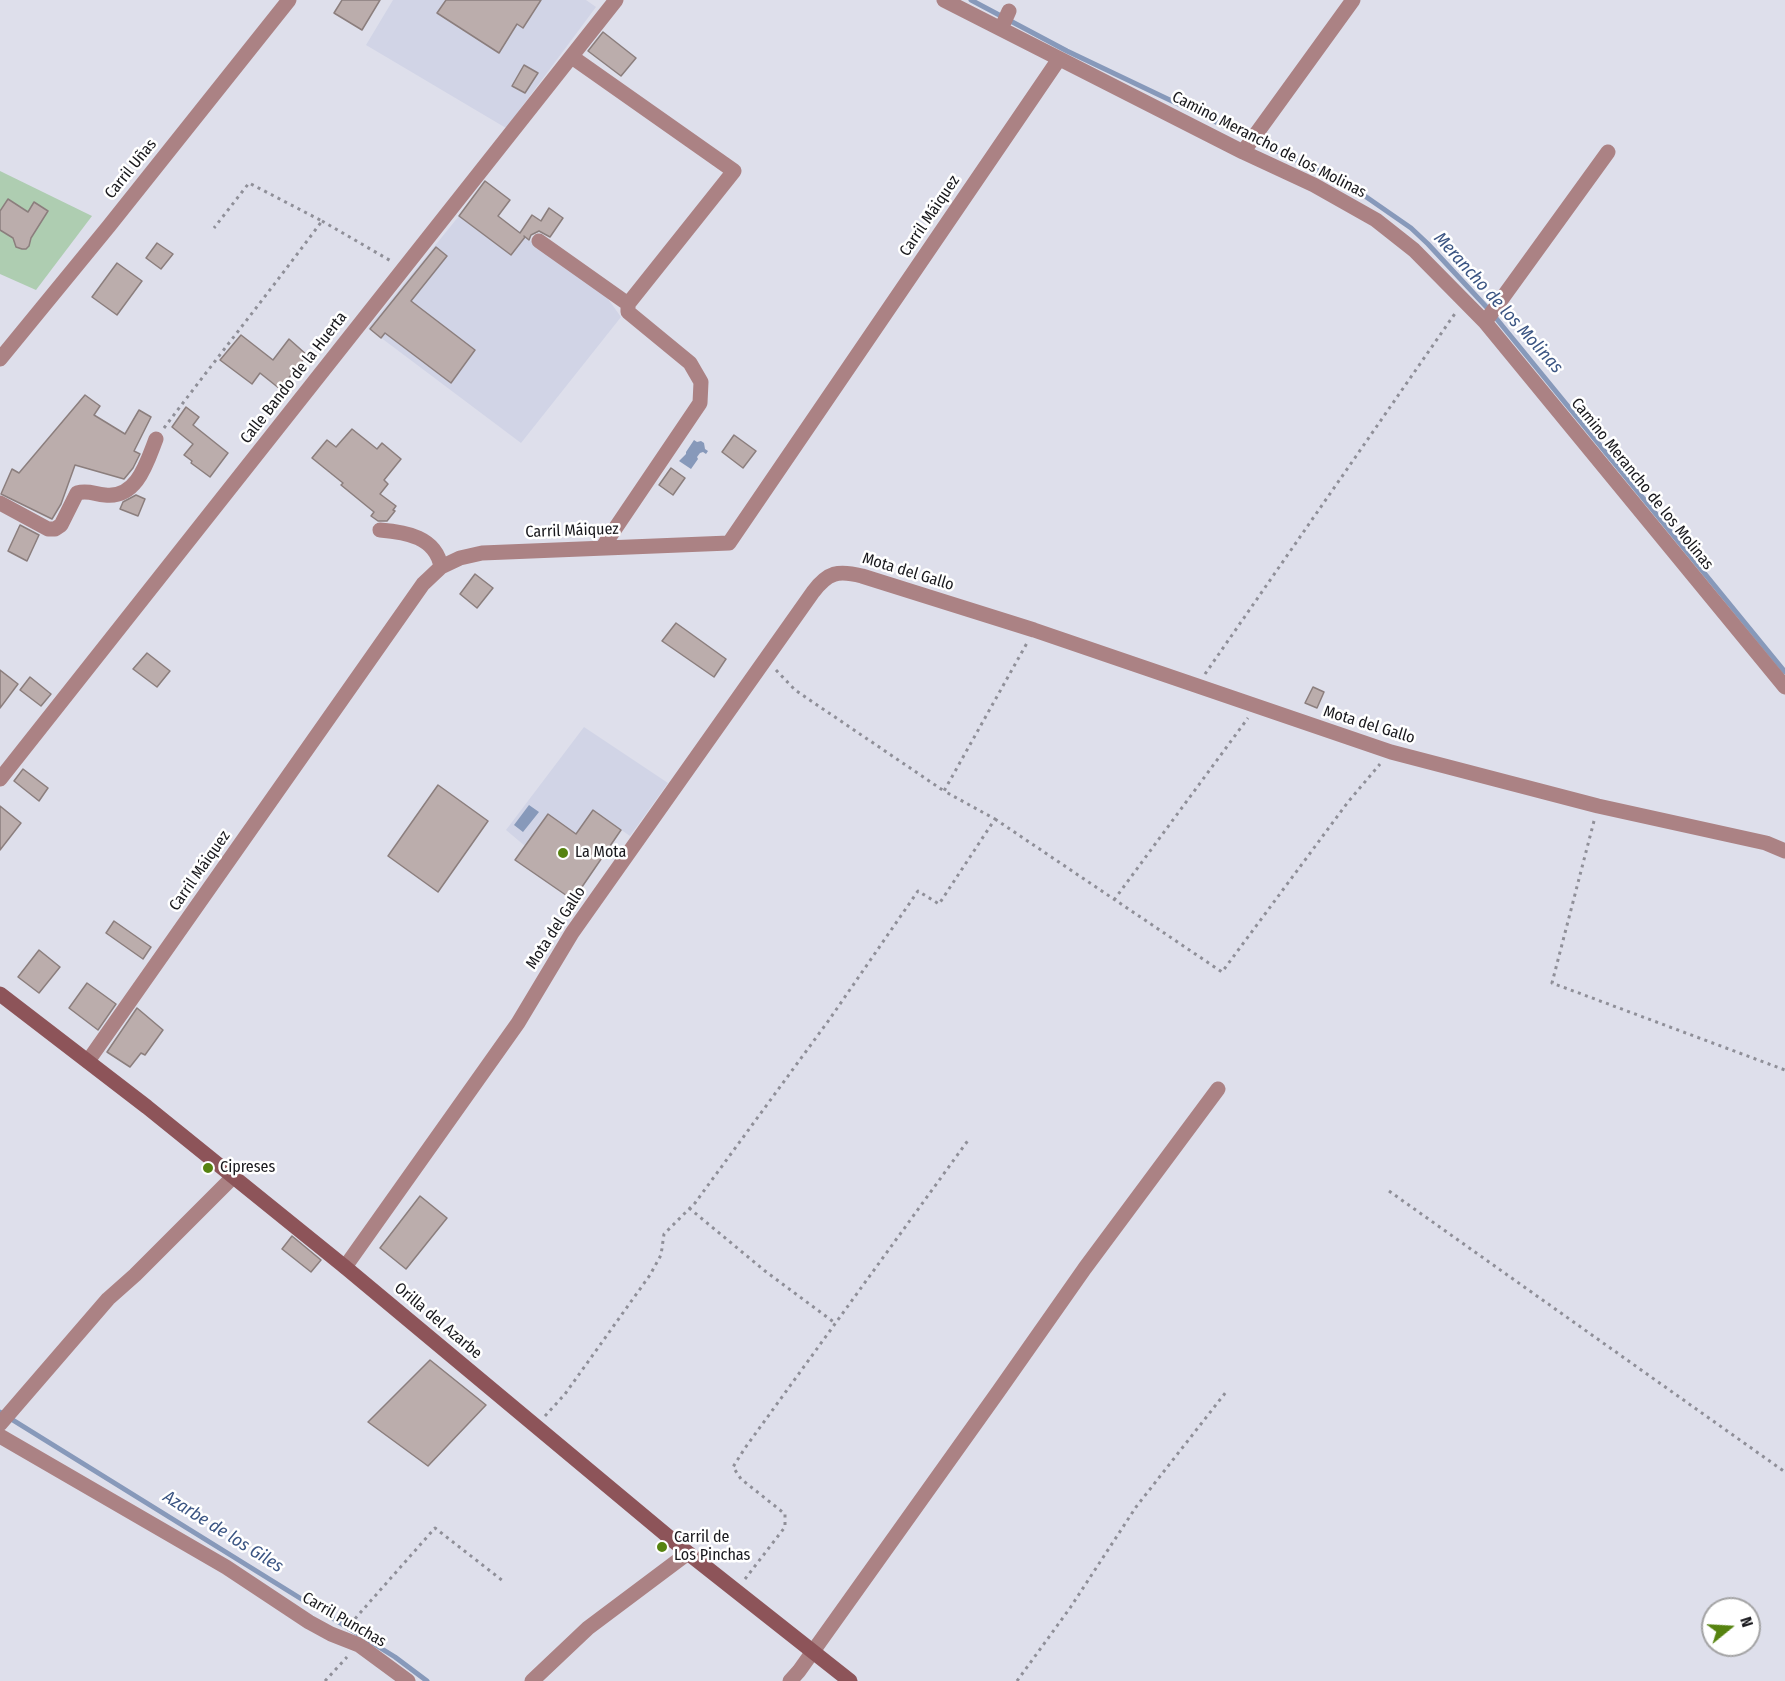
<!DOCTYPE html>
<meta charset="utf-8">
<style>
body{margin:0}
#map{position:relative;width:1785px;height:1681px;overflow:hidden;background:#dedfeb;font-family:"Fira Sans Condensed",sans-serif}
canvas{display:block}
.north{position:absolute;left:1701px;top:1597px;width:60px;height:60px;box-sizing:border-box;background:#fff;border:2px solid #a3a3a4;border-radius:50%;rotate:72deg;font-size:16px;font-weight:700;line-height:24px;text-align:center;color:#18181c}
.north::after{content:'';display:block;margin:auto;width:21px;height:27px;background:#568310;clip-path:polygon(50% 0,100% 100%,50% 72%,0 100%)}
</style>
<div id="map">
<canvas width="1785" height="1681"></canvas>
<div class="north">N</div>
</div>
<script>
const context = document.querySelector('canvas').getContext('2d');
context.lineJoin = 'round';
function paint(path, color) {
  context.fillStyle = color;
  context.fill(path, 'evenodd');
}
function strokePath(path, color, width, dash) {
  context.strokeStyle = color;
  context.lineWidth = width;
  context.lineCap = dash ? 'butt' : 'round';
  context.setLineDash(dash || []);
  context.stroke(path);
}
function label(font, color, halo, rows, align = 'center') {
  context.font = font + ' "Fira Sans Condensed",sans-serif';
  context.lineWidth = 5;
  context.setLineDash([]);
  context.textBaseline = 'middle';
  context.strokeStyle = halo;
  context.fillStyle = color;
  for (const [text, x, y, turn = 0] of rows) {
    context.save();
    context.translate(x, y);
    context.rotate((+turn || 0) * Math.PI / 180);
    context.textAlign = isNaN(turn) ? turn : align;
    if (halo) context.strokeText(text, 0, 0);
    context.fillText(text, 0, 0);
    context.restore();
  }
}
paint(new Path2D(`
 M393,0H586L596,7L506,128L366,45Z
 M459,216L511,255L525,237L603,292L621,317L521,443L368,328Z
 M584,727L668,783L630,836L593,810L576,834L548,814L525,846L506,830Z`), '#d1d4e6');
paint(new Path2D(`
 M0,171L92,216L36,290L0,274Z`), '#aecdb1');
paint(new Path2D(`
 M694,440L697,442L701,441L704,443L705,449L708,451L706,454L703,452L700,453L697,457L698,459L691,469L679,461L686,454V452Z
 M529,805L539,812L523,832L514,825Z`), '#8799ba');
strokePath(new Path2D(`
 M971,0L1067,51L1325,174L1362,194L1411,228L1428,244L1491,312L1785,672
 M0,1412L395,1657L427,1681`), '#8799ba', 5);
const building = new Path2D(`
 M342,0H380L362,30L334,13Z
 M446,0H541L523,28L517,24L499,53L437,13Z
 M603,32L636,58L621,76L588,51Z
 M524,65L538,73L525,93L512,86Z
 M485,181L510,200L498,216L520,233L532,215L541,221L549,208L563,218L550,237L539,231L531,235L529,240L524,236L525,237L511,255L459,216Z
 M8,199L28,212L34,202L48,211L31,238L29,246L26,249H22L16,247L13,238L0,230V211Z
 M157,243L173,254L161,269L146,258Z
 M436,247L447,256L411,301L475,350L451,383L385,333L381,338L370,329Z
 M117,263L142,281L117,315L92,297Z
 M241,335L273,360L289,339L307,355L280,389L260,373L252,384L220,360Z
 M85,395L100,406L94,415L125,434L139,410L151,417L134,451L140,454L133,468L124,479L75,465L61,504L52,519L1,494L12,469L19,473Z
 M186,407L199,417L193,425L228,453L210,477L191,463L192,461L184,455L193,444L172,427Z
 M352,429L377,449L382,443L401,459L384,480L388,484L380,494L396,506L393,510L395,511L387,521H378L371,516L374,512L341,485L343,483L312,458L327,440L336,447Z
 M734,435L756,451L743,468L722,452Z
 M671,468L685,478L673,495L659,485Z
 M136,495L145,499L138,516L120,509L123,502Z
 M20,525L39,535L27,561L8,551Z
 M475,574L493,588L477,608L460,594Z
 M676,623L726,659L714,677L662,641Z
 M147,653L170,671L157,687L133,669Z
 M0,670L18,684L0,708Z
 M30,677L51,694L41,706L20,690Z
 M1313,687L1324,692L1317,708L1305,703Z
 M23,769L48,788L39,801L14,781Z
 M438,785L488,821L438,892L388,856Z
 M0,806L21,823L0,850Z
 M593,810L621,830L573,900L515,860L548,814L576,834Z
 M114,921L151,947L143,959L106,933Z
 M39,950L60,967L39,993L18,977Z
 M87,983L116,1004L98,1030L69,1008Z
 M137,1008L163,1030L145,1055L141,1053L130,1067L107,1052Z
 M420,1196L447,1218L406,1269L380,1248Z
 M292,1236L321,1260L311,1272L282,1249Z
 M430,1360L486,1405L428,1466L368,1422Z`);
paint(building, '#bbadac');
strokePath(building, '#8b7e7d', 1.5);
strokePath(new Path2D(`
 M322,221L391,261
 M164,428C216,359 270,291 322,221L249,183L214,228
 M776,670L795,690L944,791
 M1205,674L1456,312
 M995,819L1222,972L1348,802L1380,764
 M1594,821L1552,983L1785,1070
 M1114,900L1248,718
 M1389,1191L1785,1472
 M689,1208L765,1271L835,1323
 M545,1416L565,1394L650,1275L661,1255L664,1234L695,1203L829,1020L918,891L939,904L995,819L944,791L1027,643
 M745,1579L785,1527V1514L741,1479L733,1467L745,1448L969,1139
 M349,1623L353,1621L435,1528L503,1581
 M325,1681L347,1657
 M1017,1681L1070,1608L1136,1507L1226,1392`), '#8f8f98', 3, [3, 4.5]);
strokePath(new Path2D(`
 M944,0L1243,152L1314,185L1376,220L1414,250L1485,322L1785,687
 M1001,29L1009,11
 M572,57L734,171L628,304V312L690,363L701,382L700,403L602,548
 M1243,152L1353,0
 M539,241L628,304
 M1485,322L1608,152
 M0,359L109,226L289,0
 M0,503L48,529H55L61,525L77,493C88,490 94,494 105,495C137,499 147,462 156,439
 M380,530C406,532 436,537 441,567
 M0,779L616,0
 M88,1061L423,584L441,567L460,558L482,553L729,543L1059,59
 M345,1267L518,1023L572,933L813,592C828,572 838,570 862,576L1034,630L1391,752L1598,806L1766,843L1785,851
 M0,1424L108,1299L135,1275L233,1177
 M0,1436L226,1567L309,1622L331,1634L359,1645L408,1681
 M532,1681L588,1628L688,1553
 M790,1681L799,1671L998,1392L1085,1268L1218,1089`), '#ab8284', 15);
strokePath(new Path2D(`
 M0,994L147,1107L345,1267L688,1553L850,1681`), '#8d5459', 15);
for (const [x, y, r, color] of [
 [563,853,6,"#568310"],
 [208,1168,6,"#568310"],
 [662,1547,6,"#568310"]
]) {
  const dot = new Path2D();
  dot.arc(x, y, r, 0, 2 * Math.PI);
  context.fillStyle = color;
  context.fill(dot);
  strokePath(dot, '#fff', 2);
}
label('16px', '#18181c', '#fff', [
 ["Camino Merancho de los Molinas",1269,145,27],
 ["Carril Uñas",131,169,-51],
 ["Carril Máiquez",930,216,-56],
 ["Calle Bando de la Huerta",294,378,-52],
 ["Camino Merancho de los Molinas",1642,484,51],
 ["Carril Máiquez",572,531,-2],
 ["Mota del Gallo",908,572,17],
 ["Mota del Gallo",1369,725,17],
 ["Carril Máiquez",200,871,-55],
 ["Mota del Gallo",556,928,-57],
 ["Orilla del Azarbe",438,1321,40],
 ["Carril Punchas",344,1620,30]
]);
label('16px', '#18181c', '#fff', [
 ["La Mota",575,853],
 ["Cipreses",220,1168],
 ["Carril de",674,1538],
 ["Los Pinchas",674,1556]
], 'left');
label('italic 18px', '#3b5583', '#fff', [
 ["Merancho de los Molinas",1498,303,48],
 ["Azarbe de los Giles",223,1532,32]
]);
</script>
